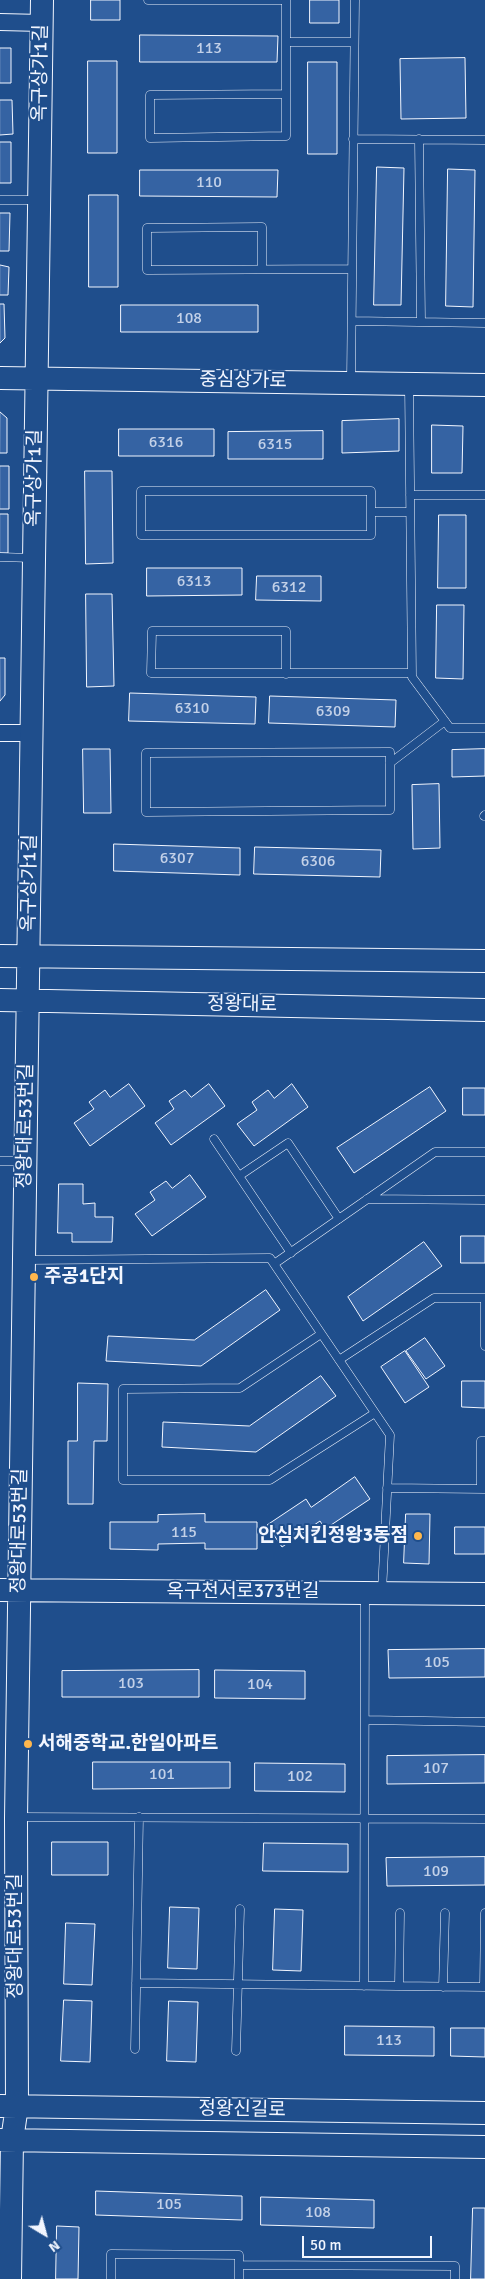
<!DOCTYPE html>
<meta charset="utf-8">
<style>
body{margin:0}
#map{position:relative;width:485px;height:2279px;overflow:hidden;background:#1f4e8c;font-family:Signika,sans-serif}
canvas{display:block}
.north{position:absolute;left:20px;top:2209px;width:50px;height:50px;-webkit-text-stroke:4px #1f4e8c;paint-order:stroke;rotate:143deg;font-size:14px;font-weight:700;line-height:20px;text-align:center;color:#f2f6ff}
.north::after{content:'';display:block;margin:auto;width:18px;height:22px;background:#f2f6ff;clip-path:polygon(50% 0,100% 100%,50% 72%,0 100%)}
.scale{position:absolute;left:302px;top:2236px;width:130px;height:22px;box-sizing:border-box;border:2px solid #f2f6ff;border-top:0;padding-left:6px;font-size:15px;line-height:18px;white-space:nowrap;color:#f2f6ff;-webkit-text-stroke:4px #1f4e8c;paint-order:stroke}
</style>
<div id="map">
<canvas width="485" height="2279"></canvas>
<div class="north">N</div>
<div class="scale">50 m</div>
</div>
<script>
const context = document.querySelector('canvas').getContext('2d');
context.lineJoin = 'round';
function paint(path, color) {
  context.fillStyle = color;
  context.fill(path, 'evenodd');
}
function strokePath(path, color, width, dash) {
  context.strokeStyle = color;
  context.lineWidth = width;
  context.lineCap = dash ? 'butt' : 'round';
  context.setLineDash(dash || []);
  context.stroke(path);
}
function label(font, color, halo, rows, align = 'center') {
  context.font = font + ' Signika,"Noto Sans KR",sans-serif';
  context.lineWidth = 4;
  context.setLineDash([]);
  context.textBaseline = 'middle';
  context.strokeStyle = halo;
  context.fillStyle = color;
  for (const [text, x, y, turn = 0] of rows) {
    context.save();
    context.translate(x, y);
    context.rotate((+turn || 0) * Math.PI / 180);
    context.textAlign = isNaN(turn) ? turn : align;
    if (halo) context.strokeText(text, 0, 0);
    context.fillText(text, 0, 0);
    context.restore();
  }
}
const building = new Path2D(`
 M91,0H120V20H91Z
 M310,0H339V23H310Z
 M140,35L278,36L277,62H140Z
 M0,48H11V83H0Z
 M465,58L466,118L401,119L400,59Z
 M88,61H117V153H88Z
 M308,62H337V154H308Z
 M0,100H12L13,134L0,135Z
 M0,142H11V183H0Z
 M377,167L404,168L401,305H374Z
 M448,169L475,170L473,307L446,306Z
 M140,170H278L277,197L140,196Z
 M89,195H118V287H89Z
 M0,213H10L9,251H0Z
 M0,265L9,267L8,295H0Z
 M0,304H4L5,338L0,343Z
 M121,305H258V332H121Z
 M0,412L7,418V453H0Z
 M399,419V451L342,453V421Z
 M432,425L463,426L462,473H432Z
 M119,429H214V456H119Z
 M323,431V459H228V432Z
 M0,466H9V509H0Z
 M85,471H112L113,563L86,564Z
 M0,514H8V553H0Z
 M439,515H466V588H438Z
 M147,568H242V595L147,596Z
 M257,576H321V601L256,600Z
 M86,594H112L114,686L87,687Z
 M437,605H464L463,679L436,678Z
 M0,658H5V695L0,701Z
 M130,693L256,697L255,724L129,721Z
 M270,696L396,700L395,727L269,723Z
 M83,749H110L111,813H84Z
 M485,749V776L452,777V750Z
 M439,784L440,848L413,849L412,785Z
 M114,844L240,848V875L114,871Z
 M255,847L381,850L380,877L254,874Z
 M129,1084L145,1106L90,1146L74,1123L94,1109L89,1102L105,1090L110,1097Z
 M209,1084L225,1106L171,1145L155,1123L174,1109L169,1101L185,1090L191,1097Z
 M292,1084L308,1107L254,1146L237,1124L257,1110L252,1102L268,1090L274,1098Z
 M430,1087L446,1111L354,1173L337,1148Z
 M463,1088H485V1115H463Z
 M190,1175L206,1197L152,1236L135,1214L155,1200L150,1192L166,1181L172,1188Z
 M59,1184H83V1204L95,1203V1217H113L112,1242H72V1233H58Z
 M461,1236H485V1263H461Z
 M424,1242L442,1266L363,1321L348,1297Z
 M266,1290L280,1310L201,1366L106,1361L108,1336L194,1340Z
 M425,1338L445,1366L426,1379L406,1351Z
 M405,1351L429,1387L405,1403L381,1367Z
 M321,1376L336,1396L256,1452L162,1447L163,1422L249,1426Z
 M462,1381H485V1408L462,1407Z
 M78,1383L108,1384L107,1441H94L93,1504H68V1441H77Z
 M355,1477L370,1499L325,1529L320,1521L282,1547L267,1525L306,1499L311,1507Z
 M205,1514V1522H257V1549H205V1543L158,1544V1550L110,1549V1522H158V1515Z
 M406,1514H430L429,1564L404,1563Z
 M455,1527H485V1554H455Z
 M485,1649V1677L389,1678L388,1650Z
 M199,1670V1697H62V1671Z
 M215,1670L305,1671V1699L215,1698Z
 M485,1755V1783L387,1784V1756Z
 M93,1762H230V1788L93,1789Z
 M255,1763L345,1764V1792L255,1791Z
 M52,1842H108V1875H52Z
 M264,1843L348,1844V1872L263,1871Z
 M485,1857V1885L387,1886L386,1858Z
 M170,1907L199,1908L197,1969L168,1968Z
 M275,1909L303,1910L301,1971L273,1970Z
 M66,1923L95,1924L92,1985L64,1984Z
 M64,2000L92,2001L90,2062L61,2061Z
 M169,2001L198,2002L196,2062L167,2061Z
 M345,2026L434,2027V2056L345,2055Z
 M451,2028H485V2057L451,2056Z
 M96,2191L242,2196V2220L96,2215Z
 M261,2197L374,2200V2228L261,2225Z
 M473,2208H485V2279H471Z
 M57,2226L79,2227L78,2279H56Z`);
paint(building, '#3563a3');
strokePath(building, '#f2f6ff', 1);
const lane = new Path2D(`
 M148,0H286
 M286,42H354
 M286,94L150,95V138L286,136V0
 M353,139L485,140
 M419,139L421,322
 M0,200H37
 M262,269V227L147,228V270L352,269
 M352,321L485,323
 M351,381L355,0
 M409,385L412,677L450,728H485
 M141,491H371V535H141Z
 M410,495H485
 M371,512H410
 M0,557L32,558
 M286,674V631H152L151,673H412
 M390,752V810L146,812V753Z
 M390,763L445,721
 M484,816L485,815
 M214,1139L291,1253
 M0,1161H24
 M239,1176L288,1143L339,1219
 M367,1199L485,1200
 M26,1260L270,1258L390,1435L382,1591
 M274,1264L435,1152H485
 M485,1298V1346
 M321,1334L240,1388L123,1389V1480H270L375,1413
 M339,1360L434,1298H485
 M387,1488L485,1489
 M481,1489V1441H485
 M365,1720L485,1722
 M17,1817L485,1819
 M136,1983L485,1987
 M364,1986L365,1595
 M399,1986L400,1913
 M443,1987L445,1913
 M484,1987L485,1913
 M135,2049L139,1817
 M236,2051L240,1909
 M239,2265L455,2266V2279
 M111,2279V2254L239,2255V2279`);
const street = new Path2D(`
 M0,22L42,23
 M0,733H32`);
const secondary = new Path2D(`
 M0,378L485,385
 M0,956L485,961
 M0,1000L485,1010
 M0,1590L485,1594
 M0,2106L485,2113
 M0,2140L485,2147
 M10,2279L12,2140L17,2106L16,1817L42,0`);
strokePath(lane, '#f2f6ff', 9);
strokePath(street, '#f2f6ff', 18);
strokePath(secondary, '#f2f6ff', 24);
strokePath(lane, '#1f4e8c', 8);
strokePath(street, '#1f4e8c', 16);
strokePath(secondary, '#1f4e8c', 22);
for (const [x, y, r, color] of [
 [34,1277,5,"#ffb74d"],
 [418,1536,5,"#ffb74d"],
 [28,1744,5,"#ffb74d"]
]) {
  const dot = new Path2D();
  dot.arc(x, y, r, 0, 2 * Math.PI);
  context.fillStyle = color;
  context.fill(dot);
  strokePath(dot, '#1f4e8c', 2);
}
label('16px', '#c3d1e8', null, [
 ["113",209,49],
 ["110",209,183],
 ["108",189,319],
 ["6316",166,443],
 ["6315",275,445],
 ["6313",194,582],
 ["6312",289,588],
 ["6310",192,709],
 ["6309",333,712],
 ["6307",177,859],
 ["6306",318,862],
 ["115",184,1533],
 ["105",437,1663],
 ["103",131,1684],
 ["104",260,1685],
 ["107",436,1769],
 ["101",162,1775],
 ["102",300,1777],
 ["109",436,1872],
 ["113",389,2041],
 ["105",169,2205],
 ["108",318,2213]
]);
label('19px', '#f2f6ff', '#1f4e8c', [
 ["옥구상가1길",41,73,-89],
 ["중심상가로",243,381,1],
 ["옥구상가1길",35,478,-89],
 ["옥구상가1길",30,883,-89],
 ["정왕대로",242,1005,1],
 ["정왕대로53번길",26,1126,-89],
 ["정왕대로53번길",20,1531,-89],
 ["옥구천서로373번길",243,1592],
 ["정왕대로53번길",16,1936,-90],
 ["정왕신길로",242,2110,1]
]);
label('bold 19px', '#f2f6ff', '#1f4e8c', [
 ["주공1단지",44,1277],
 ["안심치킨정왕3동점",408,1536,"right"],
 ["서해중학교.한일아파트",38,1744]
], 'left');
</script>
